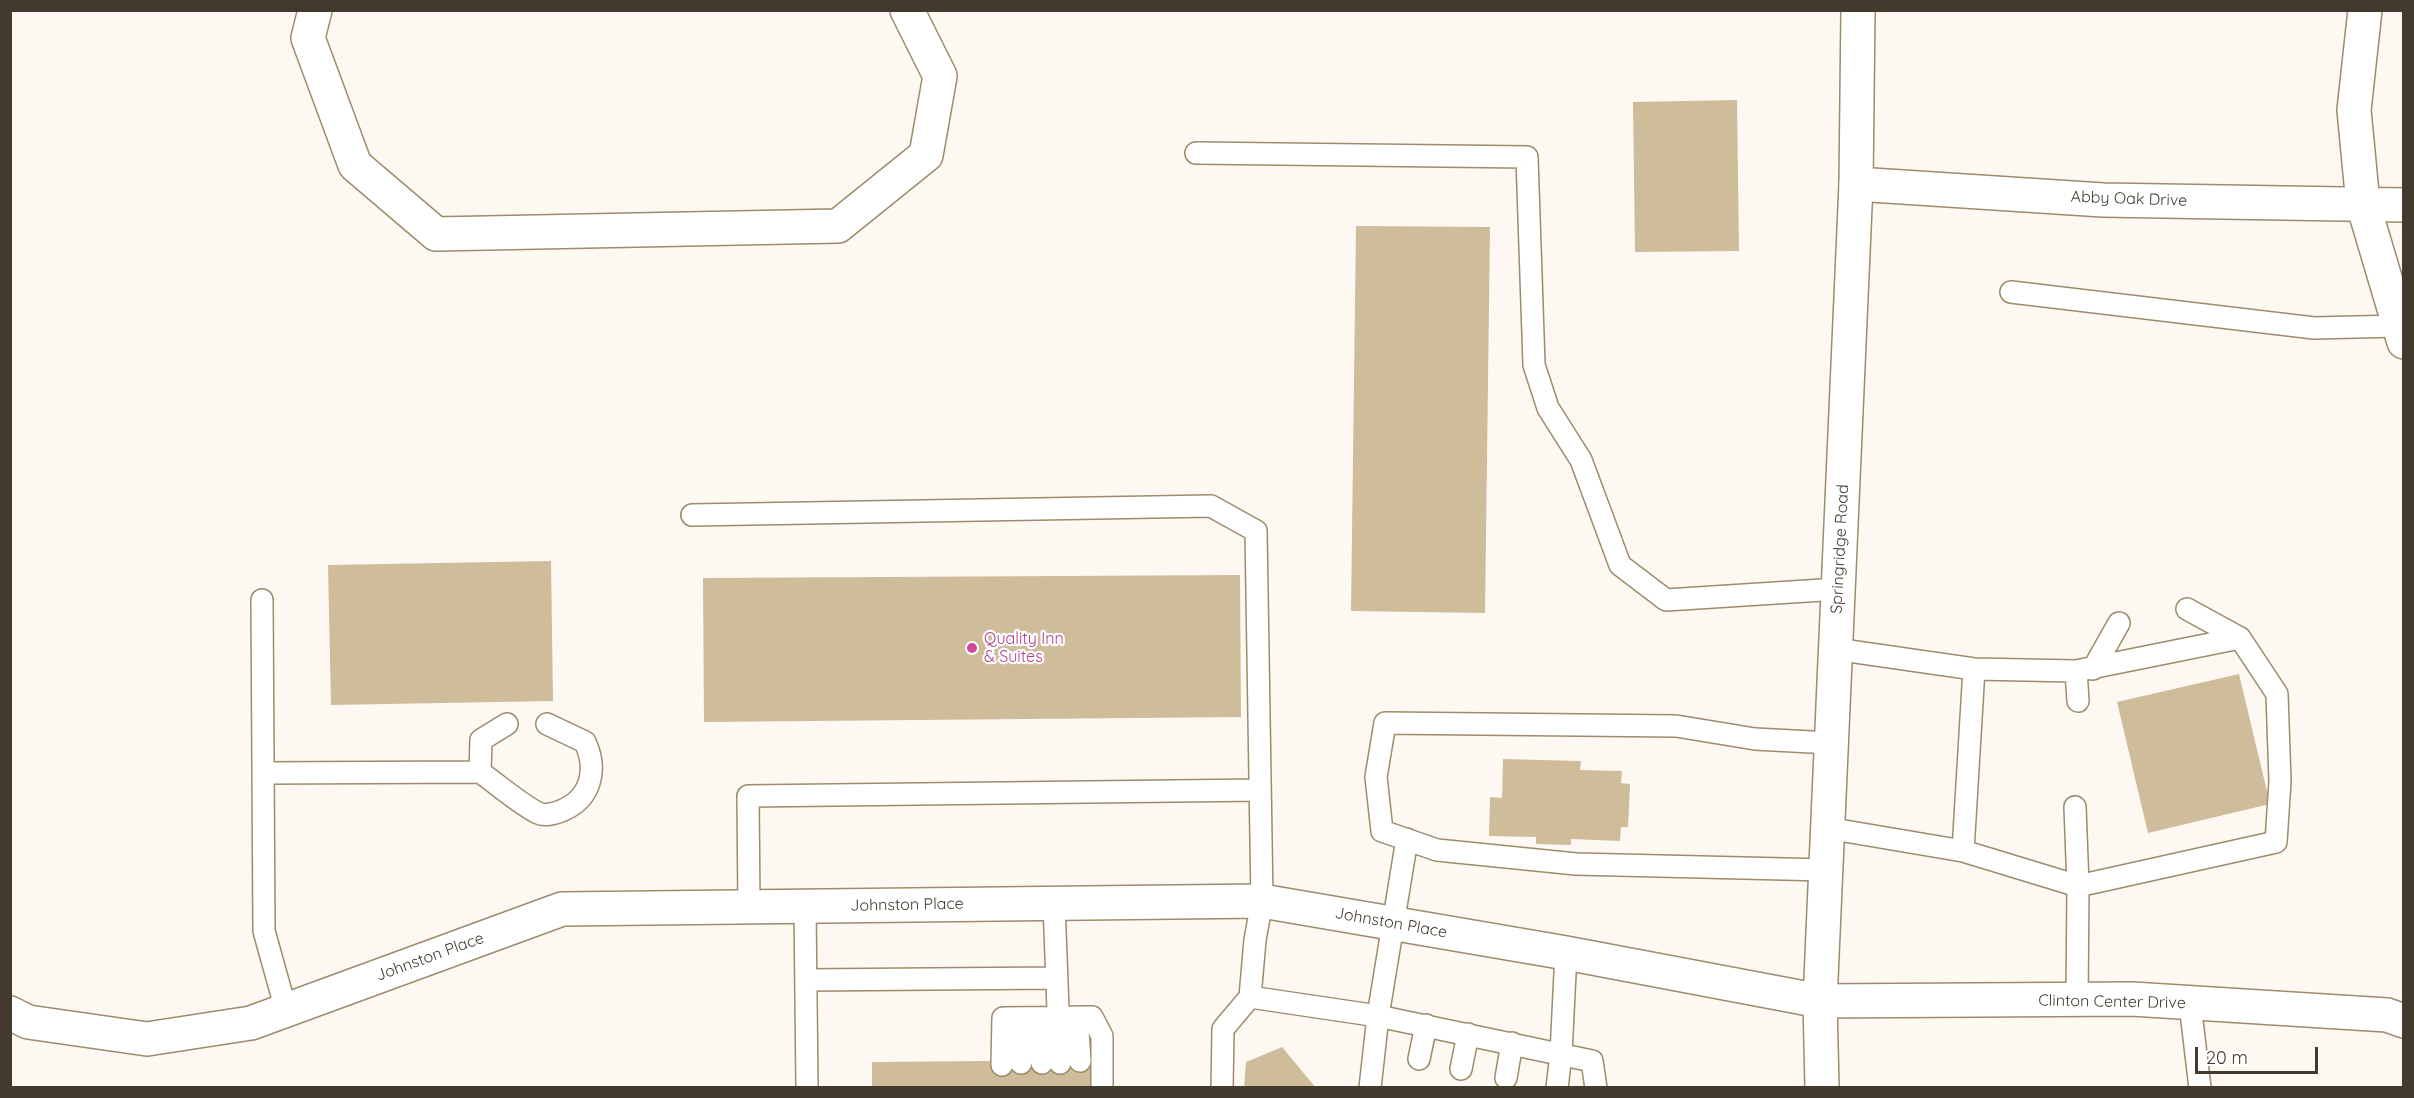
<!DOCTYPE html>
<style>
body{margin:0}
#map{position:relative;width:2414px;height:1098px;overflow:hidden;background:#fdf9f2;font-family:Quicksand,sans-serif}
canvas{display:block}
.frame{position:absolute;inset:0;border:12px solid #423a2d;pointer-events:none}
.scale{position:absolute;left:2195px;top:1047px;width:123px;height:27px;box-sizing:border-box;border:3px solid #423a2d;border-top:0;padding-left:8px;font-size:18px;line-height:21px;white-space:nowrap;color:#423a2d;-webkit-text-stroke:4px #fff;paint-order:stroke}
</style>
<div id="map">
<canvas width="2414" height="1098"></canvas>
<div class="frame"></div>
<div class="scale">20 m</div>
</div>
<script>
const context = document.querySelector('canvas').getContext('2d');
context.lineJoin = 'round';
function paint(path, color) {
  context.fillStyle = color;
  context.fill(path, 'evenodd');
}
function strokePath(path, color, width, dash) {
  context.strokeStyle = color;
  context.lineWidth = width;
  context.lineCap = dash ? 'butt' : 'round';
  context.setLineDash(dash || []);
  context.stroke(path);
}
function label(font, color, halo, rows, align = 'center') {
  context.font = font + ' Quicksand,sans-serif';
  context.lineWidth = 4.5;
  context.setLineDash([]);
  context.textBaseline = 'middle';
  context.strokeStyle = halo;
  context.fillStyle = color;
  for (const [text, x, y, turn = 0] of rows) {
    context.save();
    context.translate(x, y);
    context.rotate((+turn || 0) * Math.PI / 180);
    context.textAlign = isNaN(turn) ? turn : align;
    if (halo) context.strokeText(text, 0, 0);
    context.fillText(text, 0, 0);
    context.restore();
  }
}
paint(new Path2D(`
 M1737,100L1739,251L1635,252L1633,102Z
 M1356,226L1490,227L1485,613L1351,611Z
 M551,561L553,701L331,705L328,565Z
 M1240,575L1241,717L704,722L703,578Z
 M2239,674L2270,804L2148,833L2117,702Z
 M1503,759L1581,761L1580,770L1622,771L1621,783L1630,784L1628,827H1621L1620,841L1571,839V845L1536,844V837L1489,836L1490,797L1502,798Z
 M1282,1047L1316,1088H1244L1246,1062Z
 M1098,1060V1088H872V1062Z`), '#cebc9b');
const service = new Path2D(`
 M1196,153L1527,157L1534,365L1548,408L1581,460L1620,565L1666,600L1838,589
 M2011,292L2314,328L2399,326
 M692,515L1211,506L1256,531L1262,901L1255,940L1250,997L1223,1029L1222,1088
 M262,600L264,931L286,1010
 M2187,609L2240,638
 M1835,649L1974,669L2076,671L2240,638L2277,694L2280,781L2276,842L2078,886L2077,1000
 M2093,669L2119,623
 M2076,671L2078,701
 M507,724L481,740L480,772C497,784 520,804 538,813C544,816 554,814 561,811C591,799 598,770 585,742L547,724
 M263,773L480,772
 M1827,828L1963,851L2078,886L2075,807
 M1407,839L1378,1016L1592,1061L1596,1088
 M1963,851L1974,669
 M1826,870L1576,864L1437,850L1382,831L1376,777L1385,723L1676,726L1755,739L1831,743
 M1054,904L1060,1063
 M805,906L807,1088
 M749,907L748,796L1260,790
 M806,980L1056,978
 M1250,997L1378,1016L1370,1088
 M2190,1004L2200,1088
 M1077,1017L1080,1061
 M1041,1018L1042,1063
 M1419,1059L1426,1025
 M1021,1063L1022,1018
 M1002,1065L1003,1018L1092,1017L1102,1036V1088
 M1461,1069L1468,1034
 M1506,1078L1512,1043
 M1557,1088L1561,1054L1566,953`);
const minor = new Path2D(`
 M315,10L308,38L355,165L436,234L838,226L926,155L940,76L907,10
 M2365,10L2354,110L2363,204L2404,342
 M1856,184L2103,200L2404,205
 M10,1013L28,1022L147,1039L251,1023L562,909L1262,901L1566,953L1820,1001L2132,999L2387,1015L2404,1021`);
const secondary = new Path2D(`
 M1822,1088L1820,1001L1856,184L1858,10`);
strokePath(service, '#9d8b6c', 24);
strokePath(minor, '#9d8b6c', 36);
strokePath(secondary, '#9d8b6c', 36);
strokePath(service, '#fff', 21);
strokePath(minor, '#fff', 33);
strokePath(secondary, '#fff', 33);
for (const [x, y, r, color] of [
 [972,648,6,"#d1479c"]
]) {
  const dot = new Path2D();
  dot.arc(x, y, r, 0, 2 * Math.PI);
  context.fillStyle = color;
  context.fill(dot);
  strokePath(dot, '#fff', 2);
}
label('16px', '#423a2d', '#fff', [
 ["Abby Oak Drive",2129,199,2],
 ["Springridge Road",1840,549,-87],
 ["Johnston Place",907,905,-1],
 ["Johnston Place",1391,923,10],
 ["Johnston Place",430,957,-20],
 ["Clinton Center Drive",2112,1002,1]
]);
label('16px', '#b23c85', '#fff', [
 ["Quality Inn",984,639],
 ["& Suites",984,657]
], 'left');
</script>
